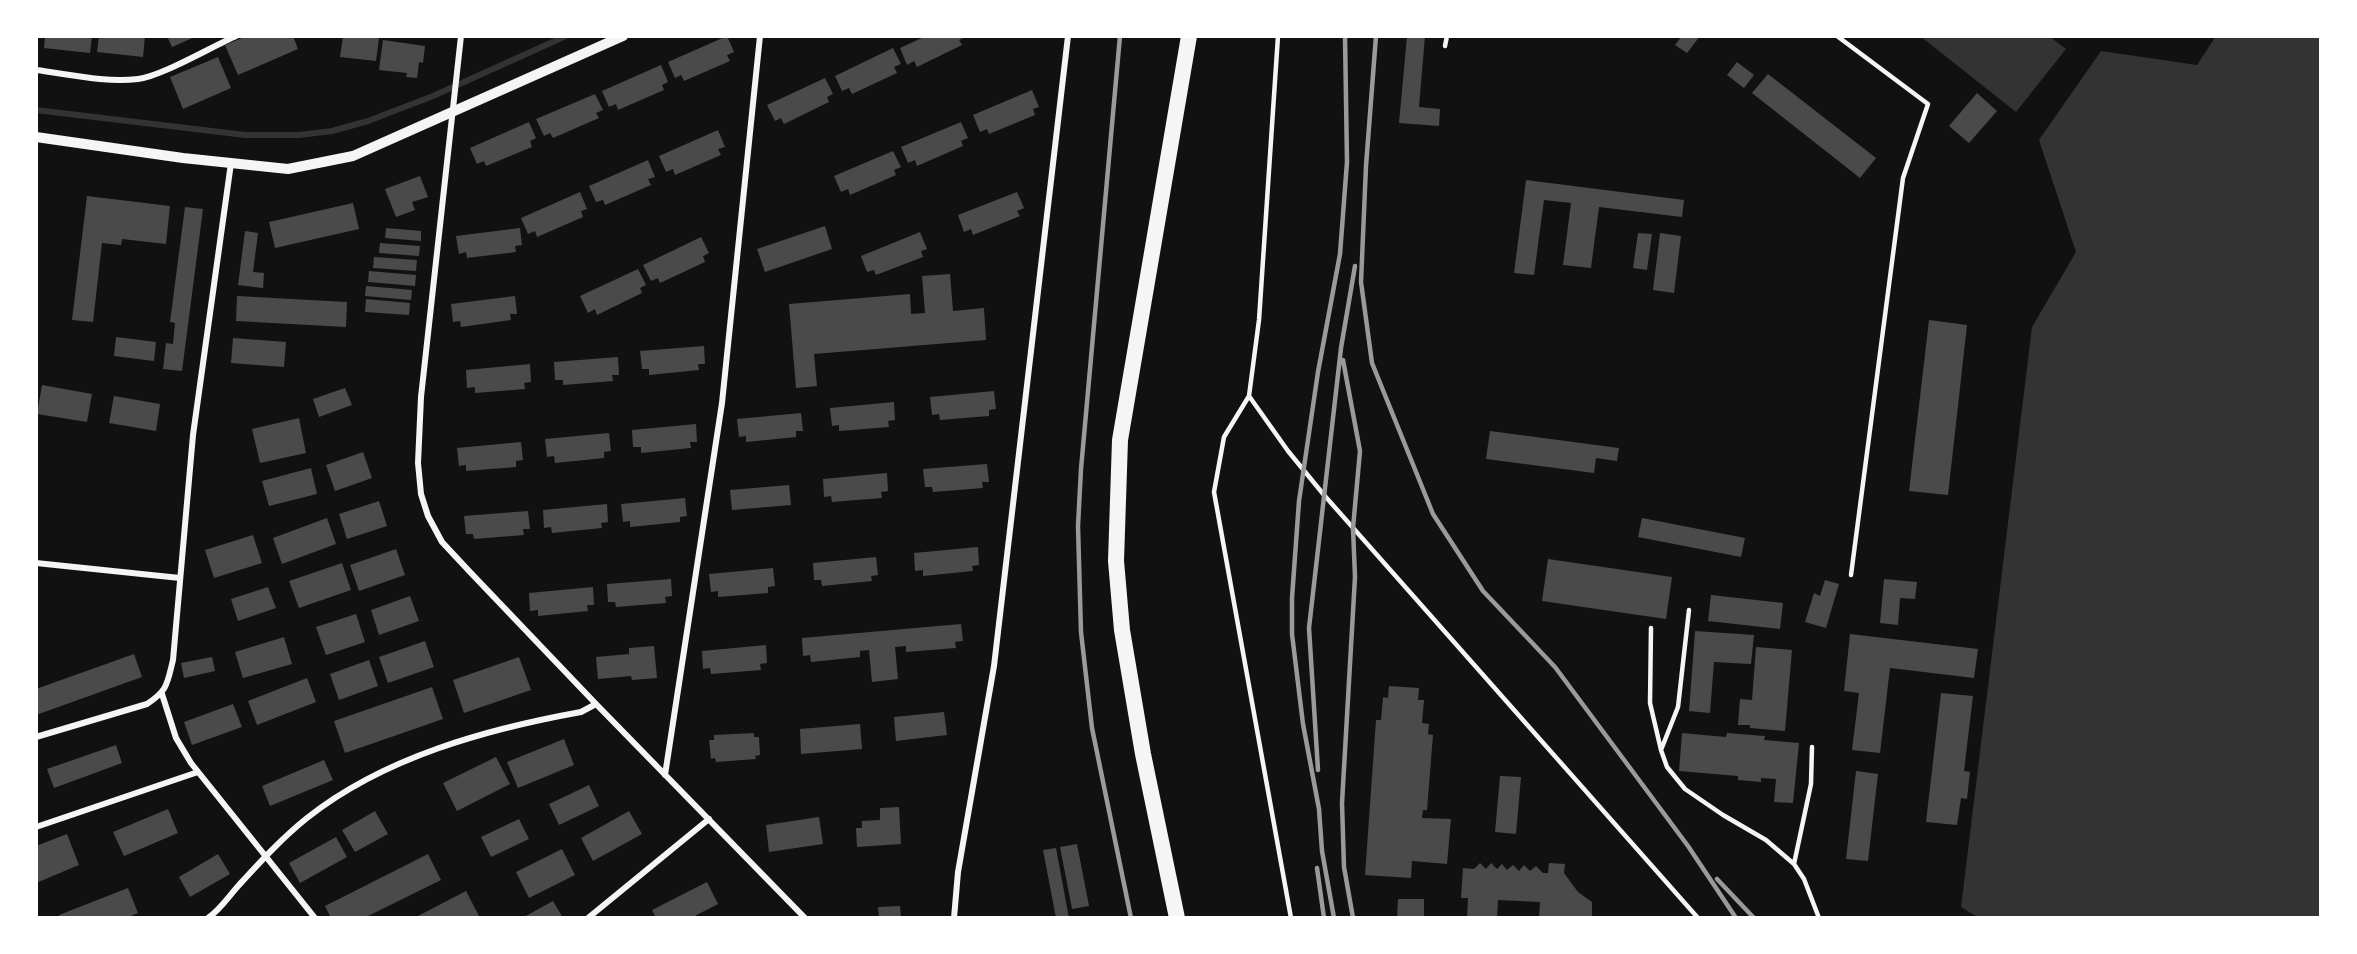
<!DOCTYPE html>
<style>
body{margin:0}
#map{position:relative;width:2357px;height:954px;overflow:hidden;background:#111;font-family:Quicksand,sans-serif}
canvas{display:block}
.frame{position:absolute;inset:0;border:38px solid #fff;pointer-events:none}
</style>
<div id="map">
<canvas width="2357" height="954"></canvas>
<div class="frame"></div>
</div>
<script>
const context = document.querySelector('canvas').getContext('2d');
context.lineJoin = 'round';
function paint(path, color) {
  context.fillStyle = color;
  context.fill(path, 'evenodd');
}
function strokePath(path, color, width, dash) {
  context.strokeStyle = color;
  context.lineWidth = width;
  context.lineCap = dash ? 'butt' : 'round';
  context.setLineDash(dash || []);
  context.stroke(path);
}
paint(new Path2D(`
 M1920,36H2049L2066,49L2016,112Z
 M2216,36H2321V918H1979L1961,907L2032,327L2076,252L2039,140L2101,51L2197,65Z`), '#333');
strokePath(new Path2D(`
 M36,110L245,135H299L332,131L368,121L433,96L566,36`), '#333', 6);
paint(new Path2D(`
 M45,36H92L90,53L44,48Z
 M99,36H145L143,57L97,52Z
 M167,36H197L172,47Z
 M247,36H293L298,49L238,75L225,45Z
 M343,36L379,38L376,61L340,57Z
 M727,36L734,52L727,55L730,61L684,81L681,75L675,78L668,62Z
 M926,36H968L959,40L962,45L917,67L914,61L907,65L900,48Z
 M1407,36H1425L1419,107L1440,109L1439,126L1399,123Z
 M1682,36H1700L1687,53L1675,45Z
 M383,40L425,46L423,63L419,62L417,78L406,77L407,73L379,70Z
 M893,48L901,64L894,67L897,73L852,94L849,88L842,91L835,76Z
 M218,57L231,88L183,109L170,77Z
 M1737,62L1754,75L1744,88L1727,75Z
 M661,65L668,82L662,85L664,90L618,110L616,104L609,107L602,91Z
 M1768,74L1876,158L1860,178L1752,93Z
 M825,78L833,94L827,97L829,102L784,124L781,118L775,121L767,105Z
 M1032,90L1039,107L1033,109L1035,115L989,134L987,129L980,132L973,115Z
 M1977,93L1997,111L1969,143L1949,126Z
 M595,94L603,110L596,113L599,118L553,138L550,133L544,136L536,119Z
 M529,122L536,138L530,141L532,147L486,166L484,161L477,164L470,148Z
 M961,122L968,138L961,141L963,146L917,166L915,160L908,163L901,147Z
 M718,130L725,147L718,149L721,155L675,175L673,169L666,172L659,156Z
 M893,151L901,167L894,170L896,175L850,195L848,189L841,192L834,176Z
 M648,160L655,177L648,179L651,185L605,205L603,200L596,202L589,186Z
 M420,176L428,197L412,202L415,210L396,217L385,189Z
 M1526,180L1684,200L1682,217L1599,207L1591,268L1563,265L1571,203L1544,200L1534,275L1514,273Z
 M580,192L587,209L581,211L583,217L537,237L535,231L528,234L521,218Z
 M1017,192L1024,208L1017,211L1020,216L973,235L971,229L964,232L958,215Z
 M87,196L170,206L166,244L122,239L121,245L102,243L93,322L72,320Z
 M353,203L359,229L275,248L269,222Z
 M185,207L203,209L182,371L163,369L166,343L173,344L175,323L170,322Z
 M825,226L832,249L765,272L757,249Z
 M386,228L421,231V241L385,238Z
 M520,228L522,245L515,246L516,252L467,258L466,252L459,254L456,236Z
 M245,231L258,233L253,272L264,273L263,288L238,285Z
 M920,232L927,249L921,251L923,257L876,275L874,270L867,272L861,256Z
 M1638,233L1652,234L1647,270L1633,268Z
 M1660,233L1681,236L1674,293L1653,290Z
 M701,237L709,253L703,256L705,262L660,283L658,278L651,281L643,265Z
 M380,243L420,246L419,256L379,253Z
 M374,257L417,260L416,271L373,268Z
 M638,269L646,285L640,288L642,293L597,315L595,309L588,313L580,296Z
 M369,271L416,275L415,286L368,282Z
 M950,274L953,311L984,308L986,340L814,354L817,386L796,388L789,304L910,294L911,314L925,313L922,276Z
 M366,286L412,290L411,300L365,296Z
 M237,296L347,302L346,327L236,321Z
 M515,296L517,314H510L511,320L461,327L460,321L453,322L451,304Z
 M366,299L410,303L409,315L365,312Z
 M1929,320L1967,325L1948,495L1909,491Z
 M116,337L156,342L154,361L114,356Z
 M233,338L286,342L284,367L231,363Z
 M704,346L705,364H698L699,370L649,375V369H642L640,351Z
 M618,357L619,375H612L613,381L563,385V380H555L554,362Z
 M530,364L531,382L524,383L525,389L475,393V387L467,388L466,370Z
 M42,385L92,394L87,422L37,414Z
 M345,388L352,405L319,417L313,399Z
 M994,391L996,409L989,410V416L940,420L939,414L932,415L930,397Z
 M114,396L160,404L156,431L109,423Z
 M894,402L895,420L888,421L889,427L839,431V425L832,426L830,408Z
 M801,413L803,431H796V437L746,442V436L739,437L737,419Z
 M299,418L306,453L260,463L252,429Z
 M696,424L697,442H690L691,448L641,453V447H633L632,430Z
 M1490,431L1619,448L1617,461L1596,458L1594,473L1486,459Z
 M609,433L611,451L604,452V458L555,463L554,456L547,457L545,439Z
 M521,442L523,460L516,461V467L466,471V465L459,466L457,448Z
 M363,452L372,478L335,491L326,465Z
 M987,464L989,482H982L983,488L933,492L932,487H925L923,469Z
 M311,468L317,494L269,506L262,481Z
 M887,473L888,491L881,492L882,498L832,502L831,496L824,497L823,479Z
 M789,485L791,505L732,510L730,490Z
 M685,498L687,516L680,517V522L630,527V521L623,522L621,504Z
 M379,501L387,526L347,539L339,514Z
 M607,504L608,522L601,523L602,528L552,533L551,527L544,528L543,510Z
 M528,511L530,529H523L524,535L474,539L473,534H466L464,516Z
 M327,518L336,544L282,564L273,538Z
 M1642,518L1745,538L1741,557L1638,537Z
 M253,535L262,563L214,578L205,550Z
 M978,547L979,565L972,566L973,571L923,576V570L915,571L914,553Z
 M396,549L405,575L359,591L350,565Z
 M876,557L878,575L871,576L872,581L822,586L821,580H814L813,563Z
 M1548,559L1672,577L1666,619L1542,601Z
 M342,563L351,590L299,608L289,581Z
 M773,568L775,586L768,587V593L718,597V591L711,592L709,574Z
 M671,579L672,596L665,597L666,603L616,607L615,602H608L607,584Z
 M1884,579L1917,582L1915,599L1900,598L1898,625L1880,623Z
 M1825,580L1839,584L1826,628L1805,622L1814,593L1820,596Z
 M268,587L276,608L238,621L231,599Z
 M593,587L594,605H587L588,611L538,616V610L530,611L529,593Z
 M1711,595L1783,603L1780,629L1708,621Z
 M410,596L419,621L379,635L371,610Z
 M356,614L365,642L326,655L316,627Z
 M961,624L963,641L955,642L956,648L906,652V646L895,647L898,679L872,682L869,650L860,651V657L811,662L810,655L803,656L802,638Z
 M1695,631L1754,635L1751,664L1714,662L1710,713L1689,711Z
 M1850,634L1978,649L1974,678L1890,668L1880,753L1852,750L1859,693L1844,691Z
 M284,637L292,664L243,678L235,652Z
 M425,641L434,667L388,683L379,657Z
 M766,645L767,663L760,664L761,670L711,674L710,668L703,669L702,651Z
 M654,646L657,678L632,680L631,676L598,679L596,657L629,654V648Z
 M1756,647L1792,650L1785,731L1750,728V725H1738L1740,699L1752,700Z
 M134,654L142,677L36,715V689Z
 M212,657L215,671L184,678L181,663Z
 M519,657L531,690L464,713L453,680Z
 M369,660L378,686L339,700L330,674Z
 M307,678L316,702L257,725L248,701Z
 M1389,686L1419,688L1418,700H1424L1422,723L1429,724L1428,734L1433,735L1427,810H1423L1422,818L1451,819L1447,864L1412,861L1411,878L1365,875L1376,720H1381L1383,697L1388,698Z
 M432,687L443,719L345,753L334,721Z
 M1941,693L1973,696L1964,771L1970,772L1967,799L1961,798L1957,825L1926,822Z
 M233,704L242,727L192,745L184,722Z
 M944,712L947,735L896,741L894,717Z
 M860,724L862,749L801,754L800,729Z
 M754,733V737H759L760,755L755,756L756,759L716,762L715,758L711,759L709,740H714V735Z
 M1682,733L1726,737L1727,733L1765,736L1764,740L1799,743L1793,803L1774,802L1776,779L1761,778V782L1738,780V776L1679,771Z
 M564,739L574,765L518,788L507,762Z
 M116,745L122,763L54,788L47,769Z
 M496,757L510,784L457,811L443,783Z
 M324,760L333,780L270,806L262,786Z
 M1856,771L1878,774L1868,861L1846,859Z
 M1500,776L1521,777L1516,834L1495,832Z
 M589,785L599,806L559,825L549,804Z
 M899,807L901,844L857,847L856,828H862V821L880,820V808Z
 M168,809L178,833L124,856L113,832Z
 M375,811L388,834L355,852L342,830Z
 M629,811L642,834L593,861L581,838Z
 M819,817L823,844L769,852L766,825Z
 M519,819L529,839L491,857L481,837Z
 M67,834L79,865L36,883V846Z
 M336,837L347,857L300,883L289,863Z
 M1077,844L1089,906L1072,909L1060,847Z
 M1056,848L1069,918H1056L1043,850Z
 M562,849L575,875L529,898L516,872Z
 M218,854L230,874L190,897L179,877Z
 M428,854L441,880L364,918H331L325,906Z
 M1480,863L1486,869L1491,863L1497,869L1502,864L1507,870L1513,865L1519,871L1524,865L1530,871L1536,866L1543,873H1548L1549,863L1565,864L1564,873L1578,892L1592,902V918H1539L1540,902L1498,900L1497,918H1467L1468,898H1461L1463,868L1474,869Z
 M707,882L718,904L691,918H656L652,910Z
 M128,888L138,913L126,918H60L59,915Z
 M466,891L479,916L476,918H414Z
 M1398,899H1424V918H1397Z
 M553,901L563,918H522Z
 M900,906L901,918H879L878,907Z`), '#4a4a4a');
strokePath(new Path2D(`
 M1278,36L1259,320L1249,396L1288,451L1324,495L1698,918
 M1837,36L1928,104L1903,178L1851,575
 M1445,46L1447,36
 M1249,396L1224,437L1214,492L1291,918
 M1651,628L1650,703L1661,750L1667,767L1685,789L1723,815L1766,840L1794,864L1804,879L1819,918
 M1661,750L1678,707L1689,610
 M1794,864L1811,784L1812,747`), '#f5f5f5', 4.5);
strokePath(new Path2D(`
 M461,36L421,397L418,463L421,494L428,516L442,542L470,572L596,704L805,918
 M36,70C68,74 105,83 138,79C162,76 211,47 236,36
 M36,563L180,578
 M162,694L176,738L191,763L315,918
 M36,737L147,704C168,690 167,684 173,660L193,435L231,163
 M665,775L722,403L760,36
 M36,827L198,772
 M208,918C220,910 229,896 239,885C261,861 282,838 307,818C384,757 487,729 581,712L596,704
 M588,918L709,819
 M954,918L958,872L994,666L1068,36`), '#f5f5f5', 6);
strokePath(new Path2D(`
 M36,137L183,158L288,169L353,156L623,36`), '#f5f5f5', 10);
strokePath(new Path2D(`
 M1177,918L1143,754L1122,630L1116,561L1120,440L1189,36`), '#f5f5f5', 16);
strokePath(new Path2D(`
 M1120,36L1081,469L1078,526L1081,632L1092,728L1131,918
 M1376,36L1366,166L1361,282L1372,363L1433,514L1483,591L1555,667L1688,846L1736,918
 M1343,360L1360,451L1353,528L1355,577L1342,803L1344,867L1353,918
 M1318,770L1309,628L1341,348L1355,266
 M1317,868L1324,918
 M1717,879L1754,918
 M1334,918L1322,851L1319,809L1303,724L1292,634V598L1299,501L1318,372L1340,254L1347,162L1345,36`), '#9a9a9a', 4.5);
</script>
